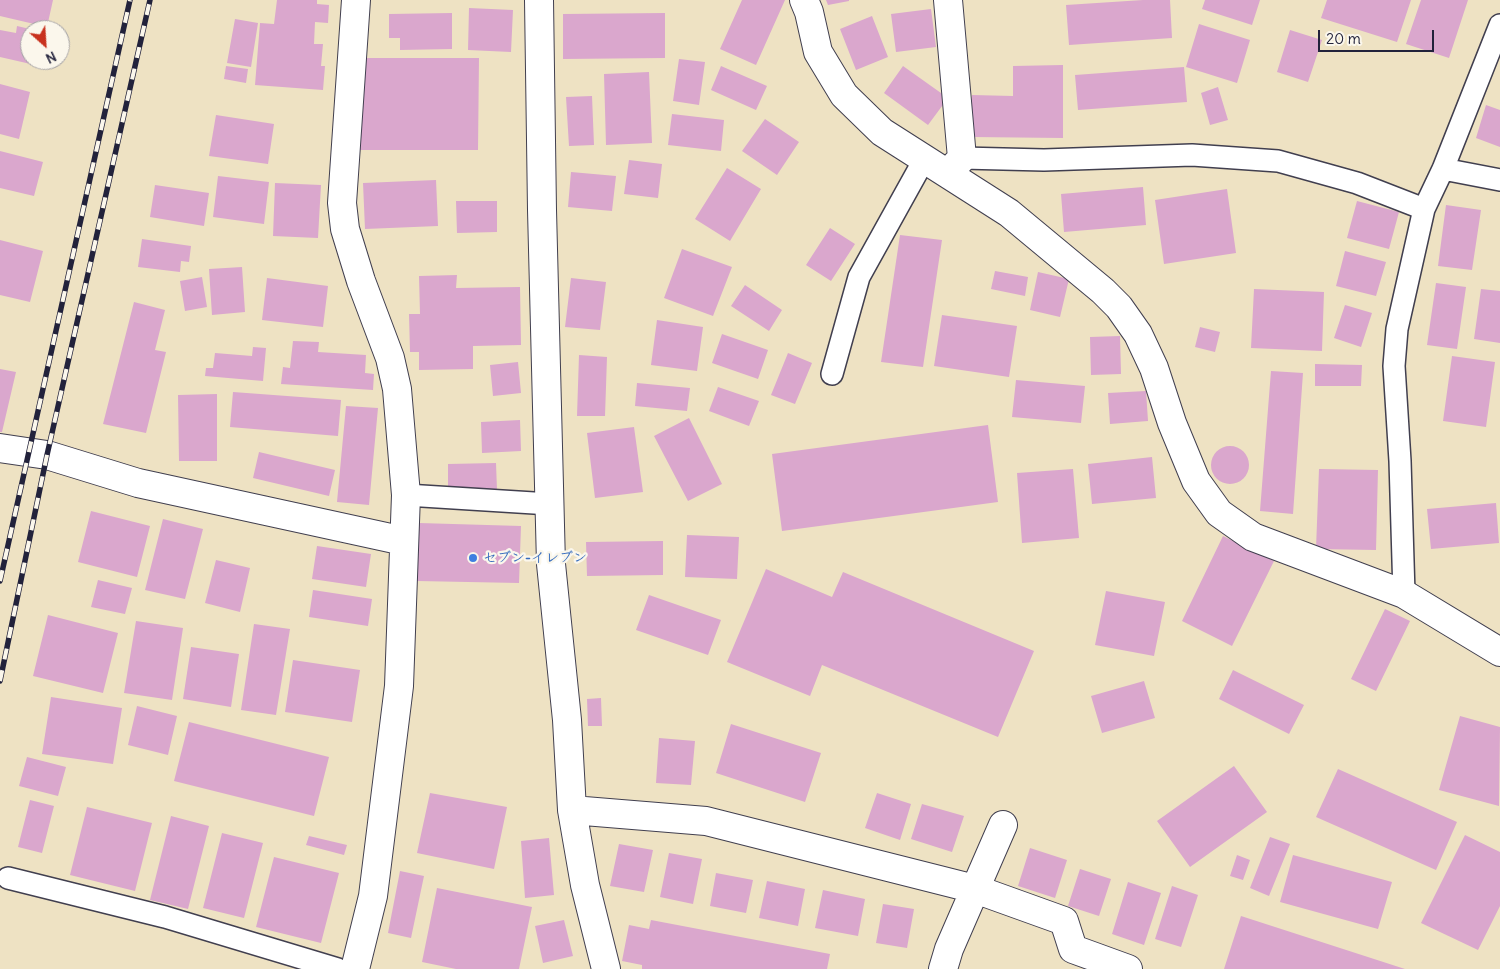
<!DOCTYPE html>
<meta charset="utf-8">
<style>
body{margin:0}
#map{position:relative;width:1500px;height:969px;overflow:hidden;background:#eee2c3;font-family:Delius,sans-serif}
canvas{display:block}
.north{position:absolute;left:20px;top:20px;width:50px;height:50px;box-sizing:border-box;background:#fbf7ec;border:1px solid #a4a2a5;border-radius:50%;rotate:154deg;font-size:14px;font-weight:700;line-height:20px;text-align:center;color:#22223b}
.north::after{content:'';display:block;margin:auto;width:18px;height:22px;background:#c8321e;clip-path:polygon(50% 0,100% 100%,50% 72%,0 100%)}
.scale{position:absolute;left:1318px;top:30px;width:116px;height:22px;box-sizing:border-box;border:2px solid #22223b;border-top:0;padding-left:6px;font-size:15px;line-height:18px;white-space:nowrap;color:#22223b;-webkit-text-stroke:4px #fbf7ec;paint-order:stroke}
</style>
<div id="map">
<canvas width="1500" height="969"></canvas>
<div class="north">N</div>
<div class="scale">20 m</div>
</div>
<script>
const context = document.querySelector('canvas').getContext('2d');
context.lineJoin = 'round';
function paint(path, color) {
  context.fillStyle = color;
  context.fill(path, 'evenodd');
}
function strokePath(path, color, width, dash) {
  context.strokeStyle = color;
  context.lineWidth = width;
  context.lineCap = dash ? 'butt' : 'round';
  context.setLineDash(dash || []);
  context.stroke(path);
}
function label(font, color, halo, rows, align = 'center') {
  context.font = font + ' Delius,"Klee One",sans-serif';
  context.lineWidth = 4.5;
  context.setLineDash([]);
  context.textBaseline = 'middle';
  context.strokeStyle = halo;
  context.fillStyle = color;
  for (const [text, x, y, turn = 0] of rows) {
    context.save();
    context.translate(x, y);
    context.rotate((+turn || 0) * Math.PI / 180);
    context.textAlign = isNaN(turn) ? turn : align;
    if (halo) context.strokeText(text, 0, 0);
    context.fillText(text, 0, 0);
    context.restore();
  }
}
paint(new Path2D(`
 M0,0H53L47,27L0,16Z
 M277,0H317V4L329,5L328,23L315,22L314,44H323L321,66H325L323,90L255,85L260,23L274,24Z
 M742,0H785L756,65L720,49Z
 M826,0H849V1L828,5Z
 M1143,0H1170L1172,38L1069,45L1066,5Z
 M1205,0H1260L1252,25L1202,9Z
 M1327,0H1411L1397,42L1321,18Z
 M1421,0H1468L1449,58L1406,44Z
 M469,8L513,10L511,52L468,50Z
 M931,9L936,47L896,52L891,14Z
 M452,13V49L400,50V38H389V14Z
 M665,13V58L563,59V14Z
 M872,16L888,57L856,70L840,29Z
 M235,19L258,23L251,67L227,63Z
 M1199,24L1250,40L1237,83L1186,67Z
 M17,26L30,29V60H36L35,65L0,57V30L16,33Z
 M1290,30L1322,40L1308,82L1277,72Z
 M359,58H479L478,150H358Z
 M679,59L705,62L699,105L673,101Z
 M1063,65V138L972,137V95L1013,96V66Z
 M226,66L248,69L246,83L224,79Z
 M721,66L767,86L756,110L711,90Z
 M903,66L948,98L928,125L884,93Z
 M1184,67L1187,102L1078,110L1075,75Z
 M649,72L652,143L606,145L604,74Z
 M0,84L30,92L19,139L0,134Z
 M1218,87L1228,120L1210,125L1201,93Z
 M592,96L594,145L569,146L566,97Z
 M1486,105L1500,110V147L1476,138Z
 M672,114L724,120L721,151L668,145Z
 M216,115L274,124L268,164L209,156Z
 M765,119L799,142L777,175L742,151Z
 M0,151L43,162L34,196L0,188Z
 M629,160L662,164L658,198L624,194Z
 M727,168L761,189L730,241L695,219Z
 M571,172L616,176L612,211L568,207Z
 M218,176L269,182L264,224L213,217Z
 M436,180L438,226L365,229L363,183Z
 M275,183L321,185L318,238L273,236Z
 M155,185L209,193L204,226L150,217Z
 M1143,187L1146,225L1064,232L1061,194Z
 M1227,189L1236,253L1164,264L1155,200Z
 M456,201H497V232L457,233Z
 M1357,201L1399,212L1389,249L1347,238Z
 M1446,205L1481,210L1472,270L1438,266Z
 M830,228L855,244L831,281L806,265Z
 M900,235L942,240L923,367L881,362Z
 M142,239L191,246L189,262L181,261L180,272L138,267Z
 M0,240L43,251L30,302L0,295Z
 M682,249L732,267L713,316L664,298Z
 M1345,251L1386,262L1376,296L1336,286Z
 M242,267L245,312L212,315L209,269Z
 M995,271L1028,277L1025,296L991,289Z
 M1038,272L1069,279L1060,317L1030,310Z
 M457,275L456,288L520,287L521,345L473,346V369L419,370V352H410L409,314H420L419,276Z
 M202,277L207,307L185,311L180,281Z
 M267,278L328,286L323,327L262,320Z
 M571,278L606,282L600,330L565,327Z
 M1436,283L1466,287L1457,349L1427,345Z
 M745,285L782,310L769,331L731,306Z
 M1254,289L1324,292L1322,351L1251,348Z
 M1481,289L1500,291V343L1474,339Z
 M134,302L165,310L155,350L166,352L146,433L103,424Z
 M1345,305L1372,313L1361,347L1334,338Z
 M942,315L1017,326L1009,377L934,366Z
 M657,320L703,327L697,371L651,365Z
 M1200,327L1220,332L1215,352L1195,347Z
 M722,334L768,350L758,379L712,363Z
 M1120,336L1121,374L1091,375L1090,337Z
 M293,341L319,342L318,352L366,355L365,373L374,374L373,390L281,384L283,367L290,368Z
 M253,347L266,348L263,381L205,376L206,368H213L215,353L252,356Z
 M788,353L812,363L795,404L771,395Z
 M579,355L607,357L605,416H577Z
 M1452,356L1495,362L1486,427L1443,421Z
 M518,362L521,393L493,396L490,365Z
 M1315,364L1362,365L1361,386H1315Z
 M0,369L16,372L2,432H0Z
 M1271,371L1303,373L1293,514L1260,511Z
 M1016,380L1085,386L1081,423L1012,417Z
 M637,383L690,388L687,411L635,406Z
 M718,387L759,401L749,426L709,411Z
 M1146,391L1148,421L1110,424L1108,393Z
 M233,392L341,400L338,436L230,427Z
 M217,394V461H179L178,395Z
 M346,406L378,408L369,505L337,502Z
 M689,418L722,484L688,501L654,436Z
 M520,420L521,451L482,453L481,422Z
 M988,425L998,502L782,531L772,454Z
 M634,427L643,492L595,498L587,433Z
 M1211 465a19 19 0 1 1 38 0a19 19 0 1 1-38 0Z
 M259,452L335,470L329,496L253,478Z
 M1152,457L1156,498L1092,504L1088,464Z
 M496,463L497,490H448V464Z
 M1073,469L1079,538L1022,543L1017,473Z
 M1319,469L1378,470L1376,550L1316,549Z
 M1496,503L1499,543L1431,549L1427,509Z
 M91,511L150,526L137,577L78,562Z
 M163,519L203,529L185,599L145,590Z
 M419,523L521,526L519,583L417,581Z
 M687,535L739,537L737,579L685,577Z
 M1223,536L1274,561L1232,646L1182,621Z
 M663,541V575L587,576L586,542Z
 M317,546L371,554L366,587L312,579Z
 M216,560L250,568L240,612L205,603Z
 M766,569L832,597L843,572L1034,651L998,737L822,665L810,696L727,662Z
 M98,580L132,588L125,614L91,607Z
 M313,590L372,599L368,626L309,617Z
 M1106,591L1165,602L1154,656L1095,645Z
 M649,595L721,620L708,655L636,630Z
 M1385,609L1410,621L1376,691L1351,679Z
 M48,615L118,633L103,693L33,676Z
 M136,621L183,628L172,700L124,693Z
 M254,624L290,629L276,715L241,710Z
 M191,647L239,654L231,707L183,699Z
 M293,660L360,670L352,722L285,712Z
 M1233,670L1304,705L1289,734L1219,699Z
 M1144,681L1155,718L1102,733L1091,696Z
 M51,697L122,708L113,764L42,754Z
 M601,698L602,726H588L587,699Z
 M137,706L177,716L168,755L128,745Z
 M1460,716L1500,727L1499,806L1439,790Z
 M189,722L329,757L314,816L174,781Z
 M731,724L821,753L805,802L716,773Z
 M659,738L695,741L691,785L656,783Z
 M27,757L66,767L58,796L19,786Z
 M1234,766L1267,812L1190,867L1157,821Z
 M1338,769L1457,822L1436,870L1316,817Z
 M430,793L507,807L494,869L417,853Z
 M877,793L911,804L900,840L865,828Z
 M30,800L54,806L42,853L18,847Z
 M922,804L964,816L952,852L911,839Z
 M87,807L152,823L135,891L70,875Z
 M171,816L209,826L188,909L150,900Z
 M222,833L263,843L244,918L203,908Z
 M1465,835L1500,852V906L1478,950L1421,923Z
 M309,836L347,845L344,855L306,845Z
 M1270,837L1290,844L1269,896L1250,888Z
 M549,838L554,895L525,898L521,841Z
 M619,844L653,850L644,892L610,886Z
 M1030,848L1067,860L1055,898L1018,886Z
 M669,853L702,859L693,904L660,897Z
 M1237,855L1250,860L1243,880L1230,876Z
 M1293,855L1392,882L1378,929L1280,902Z
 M274,857L339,873L321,943L256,927Z
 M1080,869L1111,879L1099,916L1068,906Z
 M400,871L424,876L411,938L388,933Z
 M716,873L753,880L746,913L710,906Z
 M767,881L805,889L798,926L759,918Z
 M1128,882L1161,893L1144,945L1112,934Z
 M1172,886L1198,895L1181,947L1155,939Z
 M437,888L532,907L519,969H456L422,962Z
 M823,890L865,899L858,936L815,928Z
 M883,904L914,909L907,948L876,943Z
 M1241,916L1405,969H1224Z
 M564,920L573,956L543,963L535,926Z
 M651,920L830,954L827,969H642V965L622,961L629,925L649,929Z`), '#daa7cd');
const service = new Path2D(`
 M962,158L1044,160L1192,155L1278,161L1357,183L1424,209
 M1443,169L1500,180
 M832,374L859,277L925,158
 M406,495L550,504
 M1404,594L1400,461L1394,366L1397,329L1424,209L1443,169L1500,25
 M8,878L165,917L338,969`);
const minor = new Path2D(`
 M539,0L542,210L551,564L567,720L572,810L585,885L606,969
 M804,0L809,12L818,52L844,95L882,132L1009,213L1103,291L1119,307L1138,334L1154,368L1172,423L1196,481L1219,513L1253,537L1404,594L1500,652
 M948,173L962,158L948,0
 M0,448L47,455L138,483L404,541
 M572,810L706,821L975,889L1064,921L1073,949L1128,969
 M355,969L373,896L399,686L406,495L397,389L390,358L361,281L345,229L342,203L356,0
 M943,969L949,949L1003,825`);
strokePath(service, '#413f4f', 24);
strokePath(minor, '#413f4f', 30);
strokePath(service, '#fff', 21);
strokePath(minor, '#fff', 28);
const rail = new Path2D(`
 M0,581L130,0
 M0,681L47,455L150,0`);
strokePath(rail, '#22223b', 5.5);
strokePath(rail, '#fbf7ec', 4, [11]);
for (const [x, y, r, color] of [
 [473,558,5,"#3f7fe0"]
]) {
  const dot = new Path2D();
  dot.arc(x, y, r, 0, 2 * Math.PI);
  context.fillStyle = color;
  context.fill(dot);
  strokePath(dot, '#fbf7ec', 2);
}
label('bold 14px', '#366cbe', '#fbf7ec', [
 ["セブン-イレブン",483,558]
], 'left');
</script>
